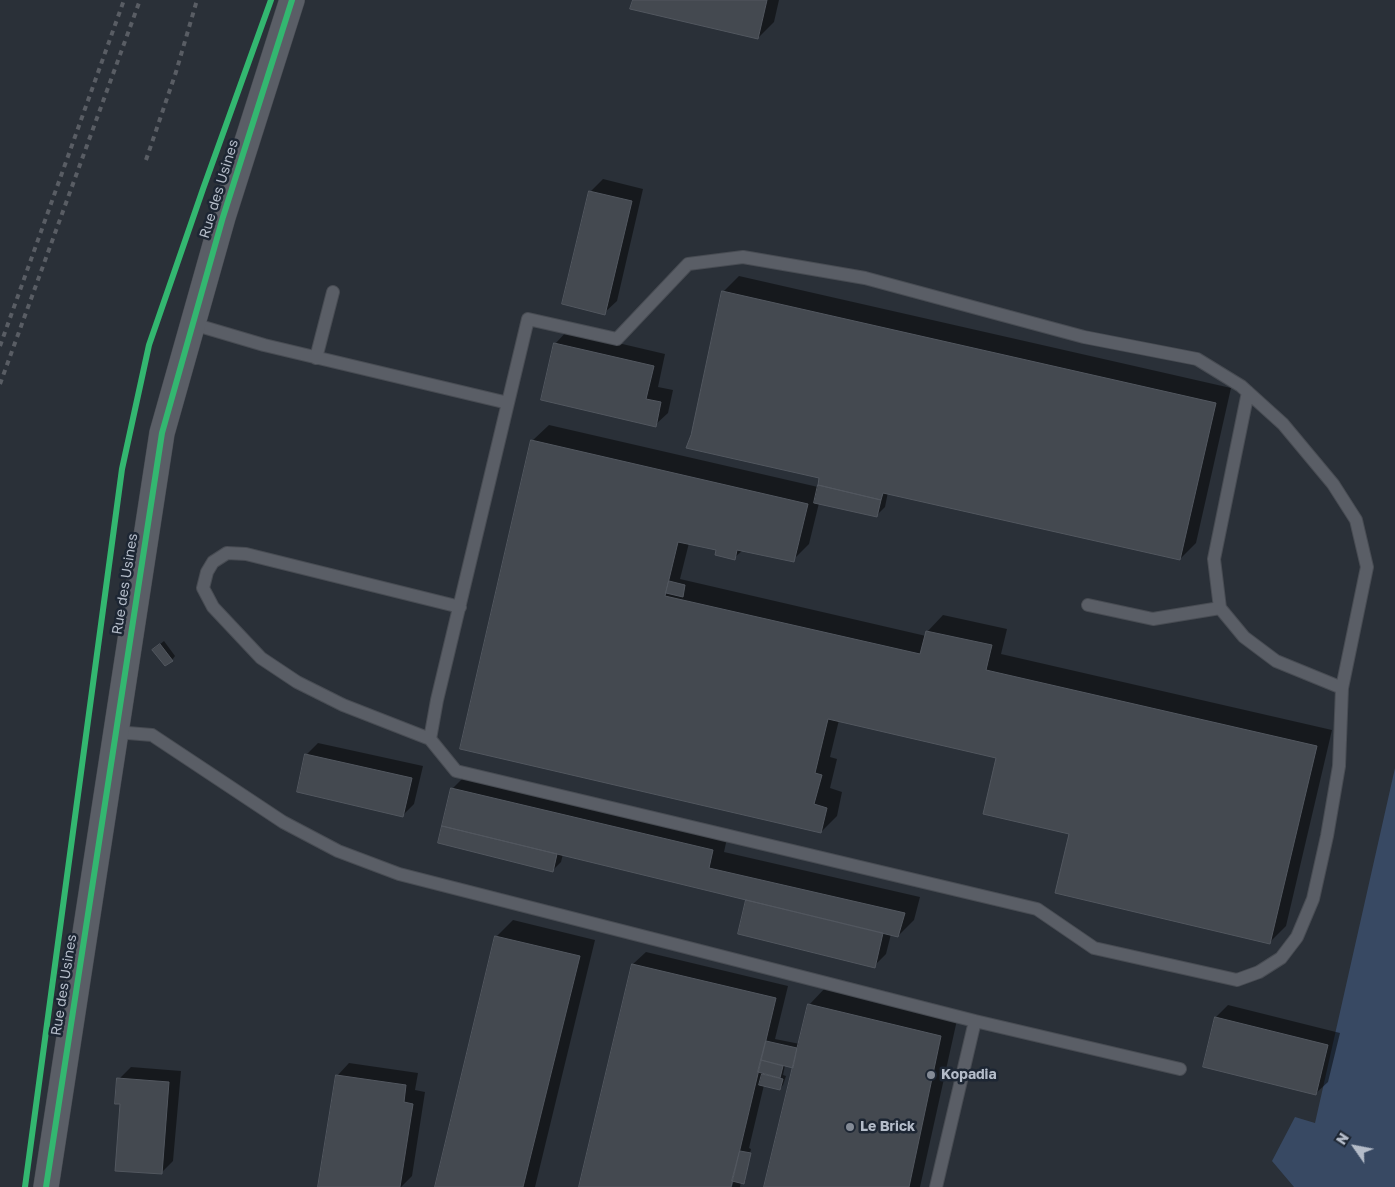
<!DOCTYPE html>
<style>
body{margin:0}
#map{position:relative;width:1395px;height:1187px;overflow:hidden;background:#2a3038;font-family:"Golos Text",sans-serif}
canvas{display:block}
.north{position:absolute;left:1330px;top:1122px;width:50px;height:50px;-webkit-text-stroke:4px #1d2633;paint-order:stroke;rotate:303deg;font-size:14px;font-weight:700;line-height:20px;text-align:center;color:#b4bcc9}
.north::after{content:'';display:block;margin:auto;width:18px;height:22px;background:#b4bcc9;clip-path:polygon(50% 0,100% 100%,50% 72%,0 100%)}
</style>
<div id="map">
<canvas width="1395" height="1187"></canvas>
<div class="north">N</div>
</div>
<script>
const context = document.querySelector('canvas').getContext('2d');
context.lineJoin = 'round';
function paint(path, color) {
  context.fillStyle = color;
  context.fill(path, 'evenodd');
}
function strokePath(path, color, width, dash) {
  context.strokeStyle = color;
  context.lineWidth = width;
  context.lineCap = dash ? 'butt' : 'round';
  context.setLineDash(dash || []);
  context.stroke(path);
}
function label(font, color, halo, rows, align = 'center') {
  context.font = font + ' "Golos Text",sans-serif';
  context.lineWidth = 5;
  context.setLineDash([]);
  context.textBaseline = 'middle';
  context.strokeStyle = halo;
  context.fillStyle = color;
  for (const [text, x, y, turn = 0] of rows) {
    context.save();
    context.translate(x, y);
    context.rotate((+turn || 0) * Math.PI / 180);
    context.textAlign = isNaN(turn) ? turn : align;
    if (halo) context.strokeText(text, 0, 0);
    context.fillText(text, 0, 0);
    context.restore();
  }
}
paint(new Path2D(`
 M1395,768V1187H1294L1272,1161L1295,1117L1315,1123Z`), '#384963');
paint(new Path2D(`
 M634,0H779L774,22L758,38Z
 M603,179L643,189L617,301L604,313L590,192Z
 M739,276L1231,388L1196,543L1180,559L888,492L885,507L877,515L819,503L809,544L793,560L743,550L734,558L717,549L689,543L680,579L926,636L927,632L943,615L1007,629L1001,654L1332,730L1286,926L1270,942L1070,833L998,757L839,720L830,757L837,759L830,788L842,792L837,816L821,832L532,441L549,425L818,487L821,477L692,435L723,292Z
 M567,331L665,354L658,387L673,390L668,413L655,425L555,344Z
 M164,641L175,656L172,660L153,650Z
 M318,743L423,766L414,804L402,816L306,755Z
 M468,773L728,834L724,852L920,897L914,920L898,936L891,934L886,954L874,966L748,899L563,854L561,862L553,870L443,827L452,789Z
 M513,920L595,940L535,1187H436L497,936Z
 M646,952L788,986L775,1039L800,1044L809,1005L825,988L957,1020L920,1187H766L794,1067L785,1065L783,1075L786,1076L783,1085L780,1089L764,1085L749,1148L751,1149L744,1180H746L743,1182H741L740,1187H732L734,1180H732L730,1187H581L633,964Z
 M1228,1005L1340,1033L1328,1082L1315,1094L1216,1017Z
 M349,1063L418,1073L415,1090L425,1092L412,1176L401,1187H320L337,1076Z
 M131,1067L181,1071L173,1161L161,1173L121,1103L119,1079Z`), '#0007');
const building = new Path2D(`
 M633,0H767L758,39L630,9Z
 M589,191L632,201L605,315L562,304Z
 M722,291L1216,403L1180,560L883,493L881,500L818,485L819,478L686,448L691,435Z
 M554,343L654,366L646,399L661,402L656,427L541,400Z
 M531,440L808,504L794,562L737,550L735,560L715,555L716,550L678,542L665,596L920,654L926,631L992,645L986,670L1317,746L1270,944L1055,893L1069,834L983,814L996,758L828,719L815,773L822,775L814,804L827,808L821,833L460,749Z
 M818,485L881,500L877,517L814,503Z
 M669,581L685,585L683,597L666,593Z
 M160,644L173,661L165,666L152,650Z
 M305,754L412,778L403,817L297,792Z
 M451,788L713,850L709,868L905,913L898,937L442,826Z
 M442,826L557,854L553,872L438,843Z
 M746,900L883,933L875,968L738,934Z
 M495,936L580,956L523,1187H435Z
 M632,964L776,998L731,1187H579Z
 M808,1004L941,1036L909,1187H764Z
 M1215,1017L1328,1045L1316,1095L1203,1067Z
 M766,1041L797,1048L793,1068L761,1060Z
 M761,1060L783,1066L780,1078L758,1072Z
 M762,1074L783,1079L780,1090L759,1085Z
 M336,1075L406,1085L404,1102L413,1104L400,1187H318Z
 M117,1078L169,1082L162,1174L115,1171L120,1104H115Z
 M740,1151L751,1153L744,1184L732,1181Z`);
paint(building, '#444950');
strokePath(building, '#52575f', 1);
const lane = new Path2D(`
 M743,257L865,278L1084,337L1197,359L1241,386L1283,424L1333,484L1356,520L1367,567L1342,688L1339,766L1327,836L1313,899L1297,937L1281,958L1259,972L1237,980L1094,948L1037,909L456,771L430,739L437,700L528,319L617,339L688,264Z
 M193,324L264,345L508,403
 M316,358L333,292
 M1248,392L1214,559L1220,608L1244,637L1276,661L1342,688
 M1088,605L1153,619L1220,608
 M116,732L152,735L283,822L338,851L399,874L975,1021L936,1187
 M430,739L343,705L297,682L261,658L213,607L203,588L207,572L213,562L227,553L246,554L460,607
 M975,1021L1180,1069`);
const street = new Path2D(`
 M46,1187L162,433L223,217L292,0`);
strokePath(lane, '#484c53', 14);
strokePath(street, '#484c53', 26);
strokePath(lane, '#5a5e66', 12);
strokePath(street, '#5a5e66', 25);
strokePath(new Path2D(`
 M146,160L176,72L197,0
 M0,346L124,0
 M0,384L140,0`), '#595d64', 4, [5, 5]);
strokePath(new Path2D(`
 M25,1187L122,469L149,345L203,189L271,0
 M46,1187L162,433L223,217L292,0`), '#33b770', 6);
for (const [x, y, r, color] of [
 [931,1075,5,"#848b96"],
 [850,1127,5,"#848b96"]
]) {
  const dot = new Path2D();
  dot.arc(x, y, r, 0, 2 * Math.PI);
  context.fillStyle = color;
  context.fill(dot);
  strokePath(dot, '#1d2633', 2);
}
label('14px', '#b4bcc9', '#1d2633', [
 ["Rue des Usines",219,189,-73],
 ["Rue des Usines",125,584,-81],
 ["Rue des Usines",64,985,-81]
]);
label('bold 14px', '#b4bcc9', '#1d2633', [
 ["Kopadia",941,1075],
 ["Le Brick",860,1127]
], 'left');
</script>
